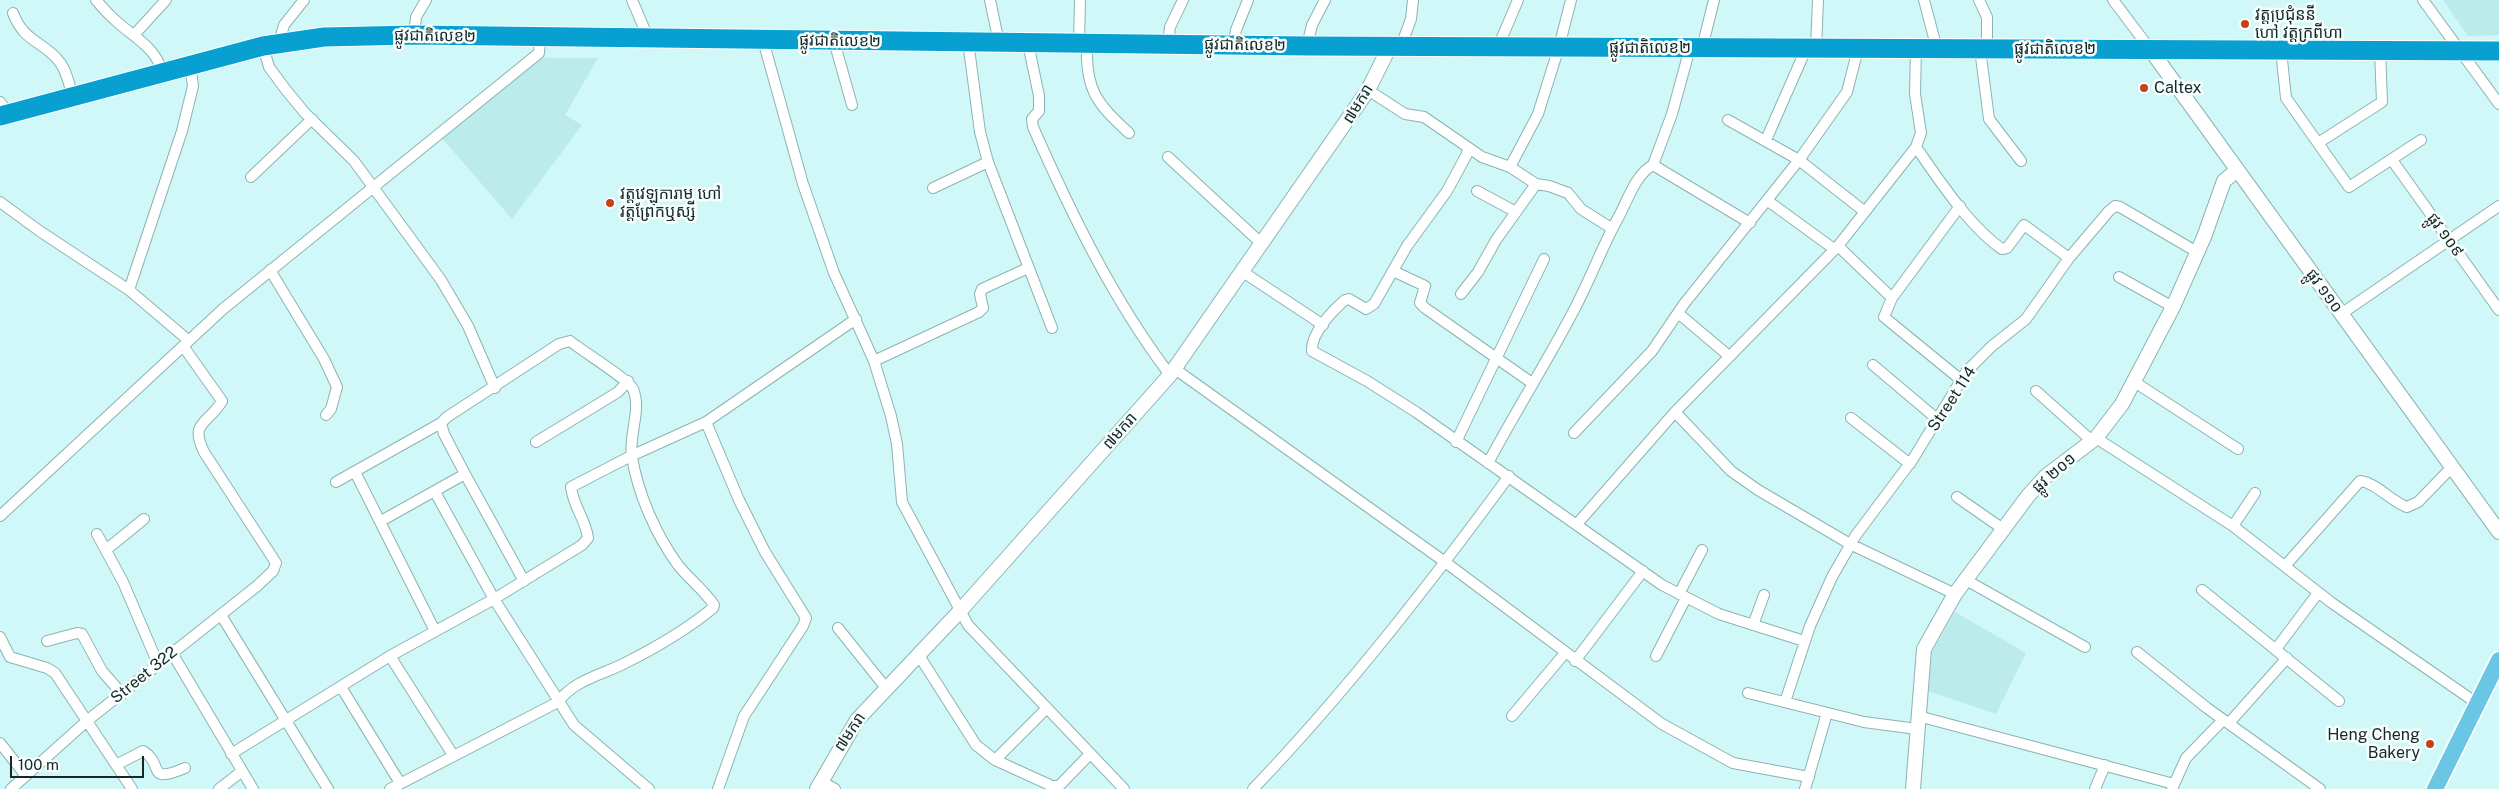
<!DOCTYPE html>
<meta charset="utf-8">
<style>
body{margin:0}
#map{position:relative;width:2499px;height:789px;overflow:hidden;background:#d1f8f8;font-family:"Public Sans",sans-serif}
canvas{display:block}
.scale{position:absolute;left:10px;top:756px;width:134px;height:22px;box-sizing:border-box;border:2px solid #182727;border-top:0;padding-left:6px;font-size:15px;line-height:18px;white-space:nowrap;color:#182727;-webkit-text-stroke:4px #f7fffe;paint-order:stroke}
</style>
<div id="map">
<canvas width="2499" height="789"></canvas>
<div class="scale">100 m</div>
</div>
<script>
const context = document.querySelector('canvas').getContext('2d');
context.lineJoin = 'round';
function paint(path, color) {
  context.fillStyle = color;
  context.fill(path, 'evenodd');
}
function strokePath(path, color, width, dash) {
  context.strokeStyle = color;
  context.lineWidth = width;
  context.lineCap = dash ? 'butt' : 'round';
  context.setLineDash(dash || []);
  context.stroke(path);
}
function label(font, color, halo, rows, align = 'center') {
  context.font = font + ' "Public Sans","Noto Sans Khmer",sans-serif';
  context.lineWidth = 5;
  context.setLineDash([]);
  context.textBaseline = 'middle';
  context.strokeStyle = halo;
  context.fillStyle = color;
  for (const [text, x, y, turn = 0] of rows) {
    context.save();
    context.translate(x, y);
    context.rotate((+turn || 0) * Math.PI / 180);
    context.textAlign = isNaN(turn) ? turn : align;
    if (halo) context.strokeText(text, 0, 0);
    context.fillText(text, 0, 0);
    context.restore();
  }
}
paint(new Path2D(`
 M2443,0H2499V35L2468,36Z
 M542,58H598L565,115L582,125L512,219L441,137Z
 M1955,612L2026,653L1996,714L1928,691L1932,652Z`), '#bbebeb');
const street = new Path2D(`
 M96,0C102,7 108,14 115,20C133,37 156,47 162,72
 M632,0L644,28V38
 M990,0L999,43
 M1924,0L1937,49
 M1979,0L1987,17V49
 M2113,0L2150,49
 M2423,0L2499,104
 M13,13C24,42 41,40 58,60C67,70 69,85 73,97
 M134,35L166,0
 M414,35L416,17L426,0
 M763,40L803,184L834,273L874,361L891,416L897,444L902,502L968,625L1124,789
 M834,41L852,105
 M968,41L980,132L988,162L1052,328
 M279,43L284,25L304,0
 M1028,43L1039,96V111L1032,119L1033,127C1071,213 1113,300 1170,375
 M1079,43L1080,0
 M1087,43C1085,89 1096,103 1129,133
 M1168,44L1170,27L1183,0
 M1233,45L1236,30L1248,0
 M263,46L269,67L286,90L305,113L354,161L441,280L468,326L495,388
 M1307,46L1312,25L1325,0
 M1401,46L1411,19L1413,0
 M1498,47L1518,0
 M1702,48L1714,0
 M1816,49L1818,0
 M1980,49L1989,119L2021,161
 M2281,50L2286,98L2349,187L2421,140
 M1368,90L1405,114L1424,117L1482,157L1510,167L1536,184L1549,186L1568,193L1581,209L1611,228
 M0,102L8,113
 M1728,120L1799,160L1865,212
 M1766,140L1806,49
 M2318,143L2382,102L2380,50
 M1916,147C1939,180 1969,226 2002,249L2007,248L2024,225L2069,258
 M1468,148L1467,154L1447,191L1407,246L1374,304L1366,309L1349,299L1345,300C1332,311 1311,333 1312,351L1367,381L1416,412L1662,585L1719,614L1804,641
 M1168,157L1262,244
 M2392,160L2499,310
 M1653,165L1750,223
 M1510,167L1538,114L1559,47L1571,0
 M251,177L312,119
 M933,188L988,162
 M1477,191L1516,212
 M1768,201L1834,249
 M0,202L41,232L129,290L188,340
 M1960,206L1892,298L1884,317L1961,380
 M1838,246L1892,298
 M270,270L324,359L337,387L331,409L326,415
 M1393,271L1425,286L1420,303L1425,308L1532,383
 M1243,272L1323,325
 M2119,277L2173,307
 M129,290L182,131L193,86L190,65
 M1461,294L1478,272L1496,240L1536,184
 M1678,313L1729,356
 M2341,314L2499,206
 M874,361L979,312L983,308L980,294L982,289L1028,268
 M1873,365L1937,419
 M1175,369L1445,562L1662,724L1733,763L1809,777
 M2133,381L2238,449
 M2036,391L2092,441
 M1675,412L1731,471L1758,490L1850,544L1955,594
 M1851,418L1910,464
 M706,422L739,500L765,552L806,618L803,626L744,716L718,789
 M441,423L444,434L465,474L524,581
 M1574,433L1652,351L1684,304L1799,160L1847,92L1858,49
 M2096,438L2233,526L2332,603L2478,704
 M536,442L618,392L628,381
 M1456,442L1544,259
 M1488,463C1515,412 1547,362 1574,310C1590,280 1602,247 1618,218C1628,200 1635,175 1653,165L1672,114L1690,48
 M355,472L435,631
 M336,482L441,423L447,417L559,344L570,341C582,351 628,379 633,389C642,410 628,436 632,457C638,494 656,535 678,565C689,579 704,590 714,605L713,608C686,630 657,647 627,662C603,675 575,679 558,702L390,789
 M435,492L494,599L574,725L649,789
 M1957,497L2003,529
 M0,516L223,309L539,53L540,38
 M381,521L465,474
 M1577,524L1675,412L1838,246L1916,147L1921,133L1915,94L1916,49
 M2233,526L2255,493
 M97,534L123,582L158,664
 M107,549L144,519
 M2285,566L2360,481C2377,483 2390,501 2407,507L2418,502L2452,467
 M1966,580L2085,647
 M2202,590L2339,701
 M1679,594L1702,550
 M221,615L328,789
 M1753,625L1764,595
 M838,628L886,688
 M0,637L10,657L47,668L55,673L132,789
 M47,641L77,633L82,634L102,671L122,694
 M2276,649L2318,593
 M2137,652L2207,708L2320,789
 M172,653L253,789
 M918,654L976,745L995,760L1046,709
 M390,656L453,755
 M1656,656L1686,598
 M1575,661L1643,571
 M341,687L400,783
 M1748,693L1864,722L1917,729
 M1785,702L1810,626L1832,577L1856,535L1913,459L1966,372L1992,346L2026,319L2069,258L2109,211L2115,206L2120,207L2197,252
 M1512,716L1565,653
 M1918,716L2174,784
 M2229,723L2287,658
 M0,743L26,776
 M231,754L390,656L494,599L582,545L588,538C586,520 573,506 571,487L631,456L706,422L856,319
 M995,760L1052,786H1059L1090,754
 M116,765L143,751C165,764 145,785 185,768
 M821,781L835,789
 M11,789L88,720L257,586L273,571L276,563L204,452C189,421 208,425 222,401L183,346
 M219,789L241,772
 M1253,789C1346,692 1429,585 1509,476
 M1805,789L1827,713
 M2095,789L2105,765
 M2172,789L2186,758L2223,720`);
const secondary = new Path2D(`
 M2150,49L2499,532
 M817,789L857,720L959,612L1170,375L1368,90L1390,46
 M1913,789L1924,649L1955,594L2028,496L2046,476L2096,438L2122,404L2173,307L2204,237L2224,181L2237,170`);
const primary = new Path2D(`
 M2435,789L2499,660`);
const highway = new Path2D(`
 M0,116L263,46L324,37L414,35L1307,46L2499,51`);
strokePath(street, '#8db2b2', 12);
strokePath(secondary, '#8db2b2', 16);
strokePath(primary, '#fff', 19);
strokePath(highway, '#fff', 21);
strokePath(street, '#fff', 10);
strokePath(secondary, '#fff', 14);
strokePath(primary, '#6ac6e3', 16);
strokePath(highway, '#07a0d0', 19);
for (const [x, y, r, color] of [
 [2245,24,5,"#c83f1a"],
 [2144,88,5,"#c83f1a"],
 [610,203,5,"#c83f1a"],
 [2430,744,5,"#c83f1a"]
]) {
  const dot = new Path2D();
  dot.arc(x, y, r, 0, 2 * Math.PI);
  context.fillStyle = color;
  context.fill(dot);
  strokePath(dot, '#f7fffe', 2);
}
label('16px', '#182727', '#f7fffe', [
 ["វត្តប្រជុំននី",2255,15],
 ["ហៅ វត្តក្រពីហា",2255,33],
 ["Caltex",2154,88],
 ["វត្តវេឡុការាម ហៅ",620,194],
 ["វត្តព្រែកឬស្សី",620,212],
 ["Heng Cheng",2420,735,"right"],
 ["Bakery",2420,753,"right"]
], 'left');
label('16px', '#182727', '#f7fffe', [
 ["ផ្លូវជាតិលេខ២",435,36,1],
 ["ផ្លូវជាតិលេខ២",840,41,1],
 ["ផ្លូវជាតិលេខ២",1245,45,1],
 ["ផ្លូវជាតិលេខ២",1650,48],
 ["ផ្លូវជាតិលេខ២",2055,49],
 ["៧មករា",1358,104,-58],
 ["ផ្លូវ ១០៩",2445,235,54],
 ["ផ្លូវ ១១០",2324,291,54],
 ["Street 114",1952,399,-57],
 ["៧មករា",1120,431,-48],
 ["ផ្លូវ ២០១",2054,473,-41],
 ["Street 322",144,675,-39],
 ["៧មករា",850,732,-56]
]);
</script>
